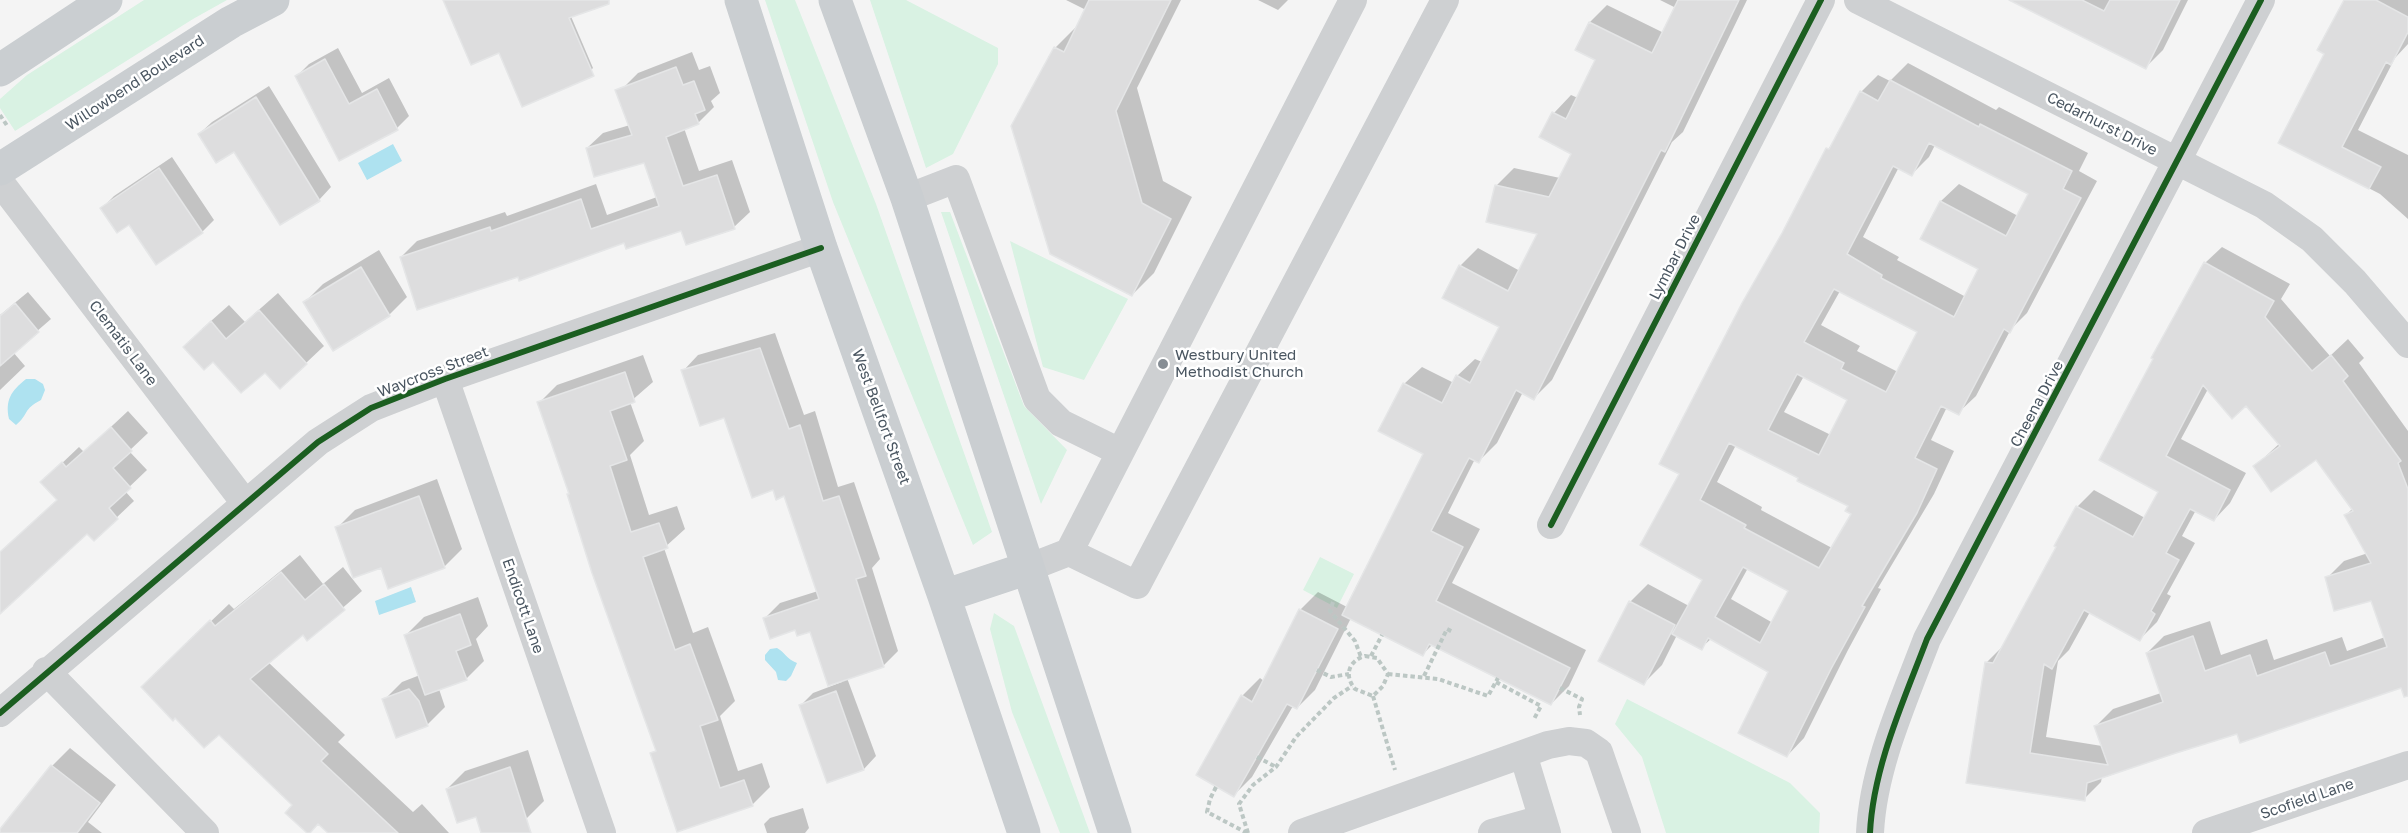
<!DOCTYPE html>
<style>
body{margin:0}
canvas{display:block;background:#f4f4f4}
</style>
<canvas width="2408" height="833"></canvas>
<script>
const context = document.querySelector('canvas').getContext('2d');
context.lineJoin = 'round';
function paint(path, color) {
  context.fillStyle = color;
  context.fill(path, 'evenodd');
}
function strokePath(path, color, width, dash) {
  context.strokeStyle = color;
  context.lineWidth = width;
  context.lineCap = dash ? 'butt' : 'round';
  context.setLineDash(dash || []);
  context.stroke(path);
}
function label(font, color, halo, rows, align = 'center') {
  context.font = font + ' "Golos Text",sans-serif';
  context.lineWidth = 5;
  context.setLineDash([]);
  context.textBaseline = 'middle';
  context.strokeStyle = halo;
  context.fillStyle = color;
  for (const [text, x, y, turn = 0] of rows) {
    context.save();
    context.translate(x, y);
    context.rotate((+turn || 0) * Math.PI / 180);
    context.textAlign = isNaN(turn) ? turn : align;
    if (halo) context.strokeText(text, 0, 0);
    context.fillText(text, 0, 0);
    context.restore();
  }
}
paint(new Path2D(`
 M144,0H227L193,19L15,131L0,108V99L27,75Z
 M765,0H795L876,204L992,532L973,545L833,202Z
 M870,0H906L998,48V64L953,154L926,168Z
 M941,212H950L1024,406L1067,450L1041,504Z
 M1010,241L1128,299L1084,380L1043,367Z
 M1320,557L1354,574L1337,608L1303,590Z
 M994,613L1014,626L1090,833H1060L1012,712L990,629Z
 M1627,699L1790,783L1820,813L1819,833H1666L1642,757L1615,724Z`), '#d9f2e3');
paint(new Path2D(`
 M393,144L402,161L367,180L358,163Z
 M26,379H35L43,384L45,390L41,400C23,409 29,414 16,425L9,419C5,400 11,391 26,379Z
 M411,587L416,602L379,615L375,601Z
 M777,648C785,652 786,659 797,663L791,676L786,681L778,680L776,672L765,660V655L770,649Z`), '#aee2f0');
paint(new Path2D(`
 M445,0H564L593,68L581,80L500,51Z
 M1066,0H1181L1137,88L1163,181L1192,197L1154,273L1132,295L1013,126L1055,48L1077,26L1086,10Z
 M1258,0H1288L1278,10Z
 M1660,0H1747L1683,132L1672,142L1552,380L1534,398L1523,392L1497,443L1479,461L1475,459L1448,513L1480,529L1452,583L1586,650L1569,686L1551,704L1433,644L1423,654L1351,618L1315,690L1297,708L1293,706L1252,777L1234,795L1242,696L1260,678L1264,681L1300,610L1318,592L1347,607L1425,453L1404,384L1422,367L1454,383L1457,376L1475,359L1482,362L1501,327L1460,266L1478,248L1520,271L1539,233L1496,186L1514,168L1560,178L1573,153L1541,137L1554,113L1571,95L1578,98L1597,60L1590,22L1607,5L1664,33L1676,8Z
 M2009,0H2188L2163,50L2145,68Z
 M2345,0H2408V44L2395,58L2358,130L2408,155V219L2380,194L2280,142L2326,54Z
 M338,48L362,93L389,78L409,116L397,128L340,159L297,76L309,64Z
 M692,52L699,70L710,66L720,93L711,101L714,107L698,123L684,128L699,171L732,160L750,212L734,227L682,229L625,241L519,275L401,257L417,241L505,212L507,216L596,184L607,215L657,197L645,161L587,148L603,133L630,125L623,88L638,73Z
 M1908,63L1996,110L1999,107L2088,153L2079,171L2097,181L2027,313L2011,329L1976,396L1958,413L1947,407L1931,440L1954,451L1934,494L1878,588L1881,589L1848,650L1804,738L1787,756L1770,672L1712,638L1701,648L1677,635L1662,665L1644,683L1630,602L1648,584L1689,606L1704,579L1681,474L1784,234L1828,149L1836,140L1861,92L1878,75L1890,81ZM1935,145L2030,194L2018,216L1959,184L1941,201L1922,238L1980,269L1966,297L1897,260L1899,257L1863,237L1899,167L1912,174L1929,157ZM1840,291L1920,332L1898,372L1857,351L1860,346L1821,325ZM1804,376L1849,399L1831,435L1784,412ZM1736,445L1850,505L1853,514L1832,548L1761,510L1762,507L1717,482ZM1748,568L1790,590L1773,623L1731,599Z
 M269,86L331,187L319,200L234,150L199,134L212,122Z
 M172,157L214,220L202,232L156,263L129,223L102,208L114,196Z
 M2222,247L2290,284L2281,299L2330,356L2348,339L2364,358L2359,363L2408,431V683L2238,732L2102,777L2101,782L2084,799L1968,781L1987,662L2004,645L2058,546L2077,507L2094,490L2145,518L2160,491L2101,460L2205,263ZM2208,389L2247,404L2280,443L2255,466L2316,458L2353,508L2346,515L2368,553L2344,561L2327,578L2372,599L2385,637L2347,651L2342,637L2274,660L2267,639L2221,655L2210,621L2164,636L2147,653L2161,693L2113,709L2096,726L2102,746L2046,737L2058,661L2069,650L2090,612L2140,639L2157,622L2171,596L2167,594L2195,543L2182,536L2196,510L2214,520L2230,503L2246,473L2181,439Z
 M379,250L407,297L389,315L334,348L305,302L323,284Z
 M28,292L51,319L13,352L25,366L0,390V315Z
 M278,293L324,346L306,363L265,370L213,359L202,329L229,305L245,322Z
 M775,333L804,415L815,411L838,487L854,482L880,559L872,568L898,651L883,666L847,678L876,756L864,769L801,705L813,693L842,682L811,630L796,628L765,618L780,603L818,591L785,494L773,488L725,416L683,371L698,355Z
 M643,355L653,382L630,402L644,441L630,455L649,515L677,506L685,529L664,548L693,633L708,627L735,701L720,716L738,771L762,763L770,787L752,805L652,754L657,749L539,403L557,385Z
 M128,411L148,433L129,451L147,470L125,491L134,501L94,539L87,532L0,613V553L58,500L59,466L79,447L84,452Z
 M437,479L462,549L444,567H382L337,528L355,510Z
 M300,555L323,584L343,567L362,591L307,639L303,633L268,662L345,735L338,742L413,812L422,804L449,833H330L294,805L160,670L229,604L234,609Z
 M478,597L488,626L476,639L484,661L466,679L439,689L445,707L427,725L384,700L402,682L420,675L406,635L424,617Z
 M70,748L116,785L88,822L102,833H0L52,766Z
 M528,750L544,801L512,833H483L477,815L447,789L465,771Z
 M803,808L809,828L805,833H767L764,824L770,818Z`), '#0003');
const building = new Path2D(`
 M443,0H609V4L569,18L594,76L522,107L499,53L471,65Z
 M1089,0H1171L1116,111L1142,203L1171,219L1132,296L1050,254L1011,126L1054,47L1064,52Z
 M1678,0H1739L1665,152L1661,150L1534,400L1516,390L1479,463L1469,458L1431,531L1463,547L1436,601L1570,668L1551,705L1429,644L1423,656L1342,615L1423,454L1378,431L1403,383L1442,403L1456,375L1470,383L1499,327L1442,298L1459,265L1508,291L1537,234L1486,222L1495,185L1549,197L1571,154L1539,137L1552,112L1566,119L1595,60L1575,50L1589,22L1652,53Z
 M2009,0H2082L2104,11L2110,0H2180L2146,69Z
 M2344,0H2376L2408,17V32L2391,65L2386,62L2342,147L2381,167L2369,189L2278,143L2324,54L2317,50Z
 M325,59L349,104L377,89L398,130L339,161L295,76Z
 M676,67L683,85L694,81L705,110L695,114L699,124L666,137L683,186L717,175L735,229L686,245L681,231L626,249L624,243L519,281L518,277L417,310L400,257L490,227L491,231L581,199L591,229L659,206L644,163L594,177L586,148L632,135L615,90Z
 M1890,80L1979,127L1980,124L2072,171L2063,189L2081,198L2010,333L2004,329L1959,415L1941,406L1915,458L1937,469L1917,513L1862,606L1865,607L1831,669L1787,757L1738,733L1768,672L1708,638L1702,650L1672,634L1702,580L1640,545L1679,474L1659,464L1742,303L1782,233L1826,148L1829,149L1860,91L1878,101ZM1929,143L2028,194L2006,236L1940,201L1920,239L1978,269L1954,317L1881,278L1882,275L1847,254L1893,166L1912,176ZM1834,289L1917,332L1886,392L1841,369L1844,363L1804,342ZM1797,374L1847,400L1819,455L1768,430ZM1729,443L1798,478L1797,481L1848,506L1845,511L1851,514L1819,568L1744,528L1746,525L1700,500ZM1743,567L1788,591L1760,643L1715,617Z
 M256,97L320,201L280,225L234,152L216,163L198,134Z
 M159,168L203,233L156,265L129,225L117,233L100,208Z
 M2204,262L2274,301L2265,317L2312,371L2331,355L2348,376L2343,381L2401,461L2398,463L2408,489V696L2404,697L2401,688L2240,743L2237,734L2173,754L2087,783L2085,801L1966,783L1985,662L1993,663L2056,547L2054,546L2076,506L2133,537L2158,492L2099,460L2153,359L2151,358ZM2203,385L2232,419L2246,406L2280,446L2253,466L2271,492L2316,460L2353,511L2344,515L2371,563L2325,577L2334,611L2371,601L2387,647L2330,666L2325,652L2257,676L2250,655L2205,671L2193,636L2146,653L2163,702L2094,726L2108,765L2030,753L2044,664L2052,669L2084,610L2140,641L2155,614L2151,611L2179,560L2166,553L2190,509L2214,521L2230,490L2166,456Z
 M361,267L390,316L333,351L303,302Z
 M15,303L39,332L0,366V316Z
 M259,310L307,364L280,389L265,373L241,393L213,362L204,370L183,347L211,321L226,339Z
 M760,348L789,429L800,425L823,501L839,496L866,576L856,579L884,667L828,686L810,632L797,636L795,630L770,639L763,618L819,599L784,496L776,500L773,490L752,498L724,418L700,426L681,370Z
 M625,372L635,402L610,411L627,460L610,466L631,532L659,523L668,548L643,557L675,650L690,644L718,720L700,726L720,788L744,780L753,806L677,832L650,753L656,751L592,573L567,494H569L537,402Z
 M111,427L132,451L113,468L131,488L109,508L118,519L94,541L87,534L0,614V552L57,500L40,482L62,462L66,467Z
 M419,496L445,568L388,589L381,568L353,578L335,527Z
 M281,572L305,600L324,584L345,610L307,641L303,635L250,679L328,754L321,761L398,833H328L318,824L310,833H307L285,813L292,805L219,735L204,748L175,718L173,721L141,687L210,620L215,626Z
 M1629,601L1675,625L1644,685L1598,661Z
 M1299,609L1338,629L1297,709L1287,704L1234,797L1196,775L1241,695L1252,702Z
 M460,614L471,645L456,651L467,680L425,695L404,635Z
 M409,689L419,701L428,726L396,738L382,699Z
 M836,691L864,770L827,783L799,705Z
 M51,765L100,803L77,833H0V829Z
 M510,767L531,833H481L476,817L457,823L446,789Z`);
paint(building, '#ddddde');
strokePath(building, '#e5e6e7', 1.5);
strokePath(new Path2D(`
 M0,115L8,127
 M1333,602L1330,611L1355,641L1361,657
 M1365,656L1377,658L1388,674L1383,686L1373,696L1355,689C1344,676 1348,661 1365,656Z
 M1371,656L1382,635
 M1317,670L1331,677L1349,674
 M1388,674L1438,679L1488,696L1498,678
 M1424,676L1447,629L1453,632
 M1496,682L1541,706L1534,719
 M1560,688L1582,699L1579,707L1580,715
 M1373,696L1395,770
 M1257,757L1276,767
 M1216,787L1210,799L1207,812L1247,833
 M1248,833L1239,804L1253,785L1276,767L1296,737L1334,698L1352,686`), '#bcc7c4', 4, [4.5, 3]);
strokePath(new Path2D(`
 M1858,0L2264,205L2312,239L2355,282L2408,344
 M0,182L245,503
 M907,198L956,179L1037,399L1061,423L1120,452
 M445,379L602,833
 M1551,525L1821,0
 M1069,552L1137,585L1445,0
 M1028,568L1069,552L1353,0
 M46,671L205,833
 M0,713L318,442L371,408L445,379L821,248
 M1523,754L1548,745L1569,741L1586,743L1599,752L1627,833
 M1302,833L1523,754L1547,833
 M1492,833L1542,819
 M1870,833C1873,767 1904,700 1927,639L2261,0
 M2206,833L2408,765`), '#ced0d2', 28);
strokePath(new Path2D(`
 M741,0L821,248L944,596L1024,833
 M835,0L907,198L1115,833
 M0,70L106,0
 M0,169L231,22L273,0
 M944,596L1028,568`), '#caced1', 33);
strokePath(new Path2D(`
 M1551,525L1821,0
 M0,713L318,442L371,408L445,379L821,248
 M1870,833C1873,767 1904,700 1927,639L2261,0`), '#1b5e20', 6);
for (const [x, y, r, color] of [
 [1163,364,6,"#868d94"]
]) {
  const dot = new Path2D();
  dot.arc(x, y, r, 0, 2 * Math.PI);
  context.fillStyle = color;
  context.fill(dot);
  strokePath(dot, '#fff', 2);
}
label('15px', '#4a5661', '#fff', [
 ["Willowbend Boulevard",135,83,-33],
 ["Cedarhurst Drive",2102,124,27],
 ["Lymbar Drive",1675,257,-63],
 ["Clematis Lane",123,343,53],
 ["Waycross Street",433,372,-21],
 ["Cheena Drive",2037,404,-62],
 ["West Bellfort Street",881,417,70],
 ["Endicott Lane",523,606,71],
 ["Scofield Lane",2307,799,-19]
]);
label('15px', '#4a5661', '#fff', [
 ["Westbury United",1175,355],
 ["Methodist Church",1175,372]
], 'left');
</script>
